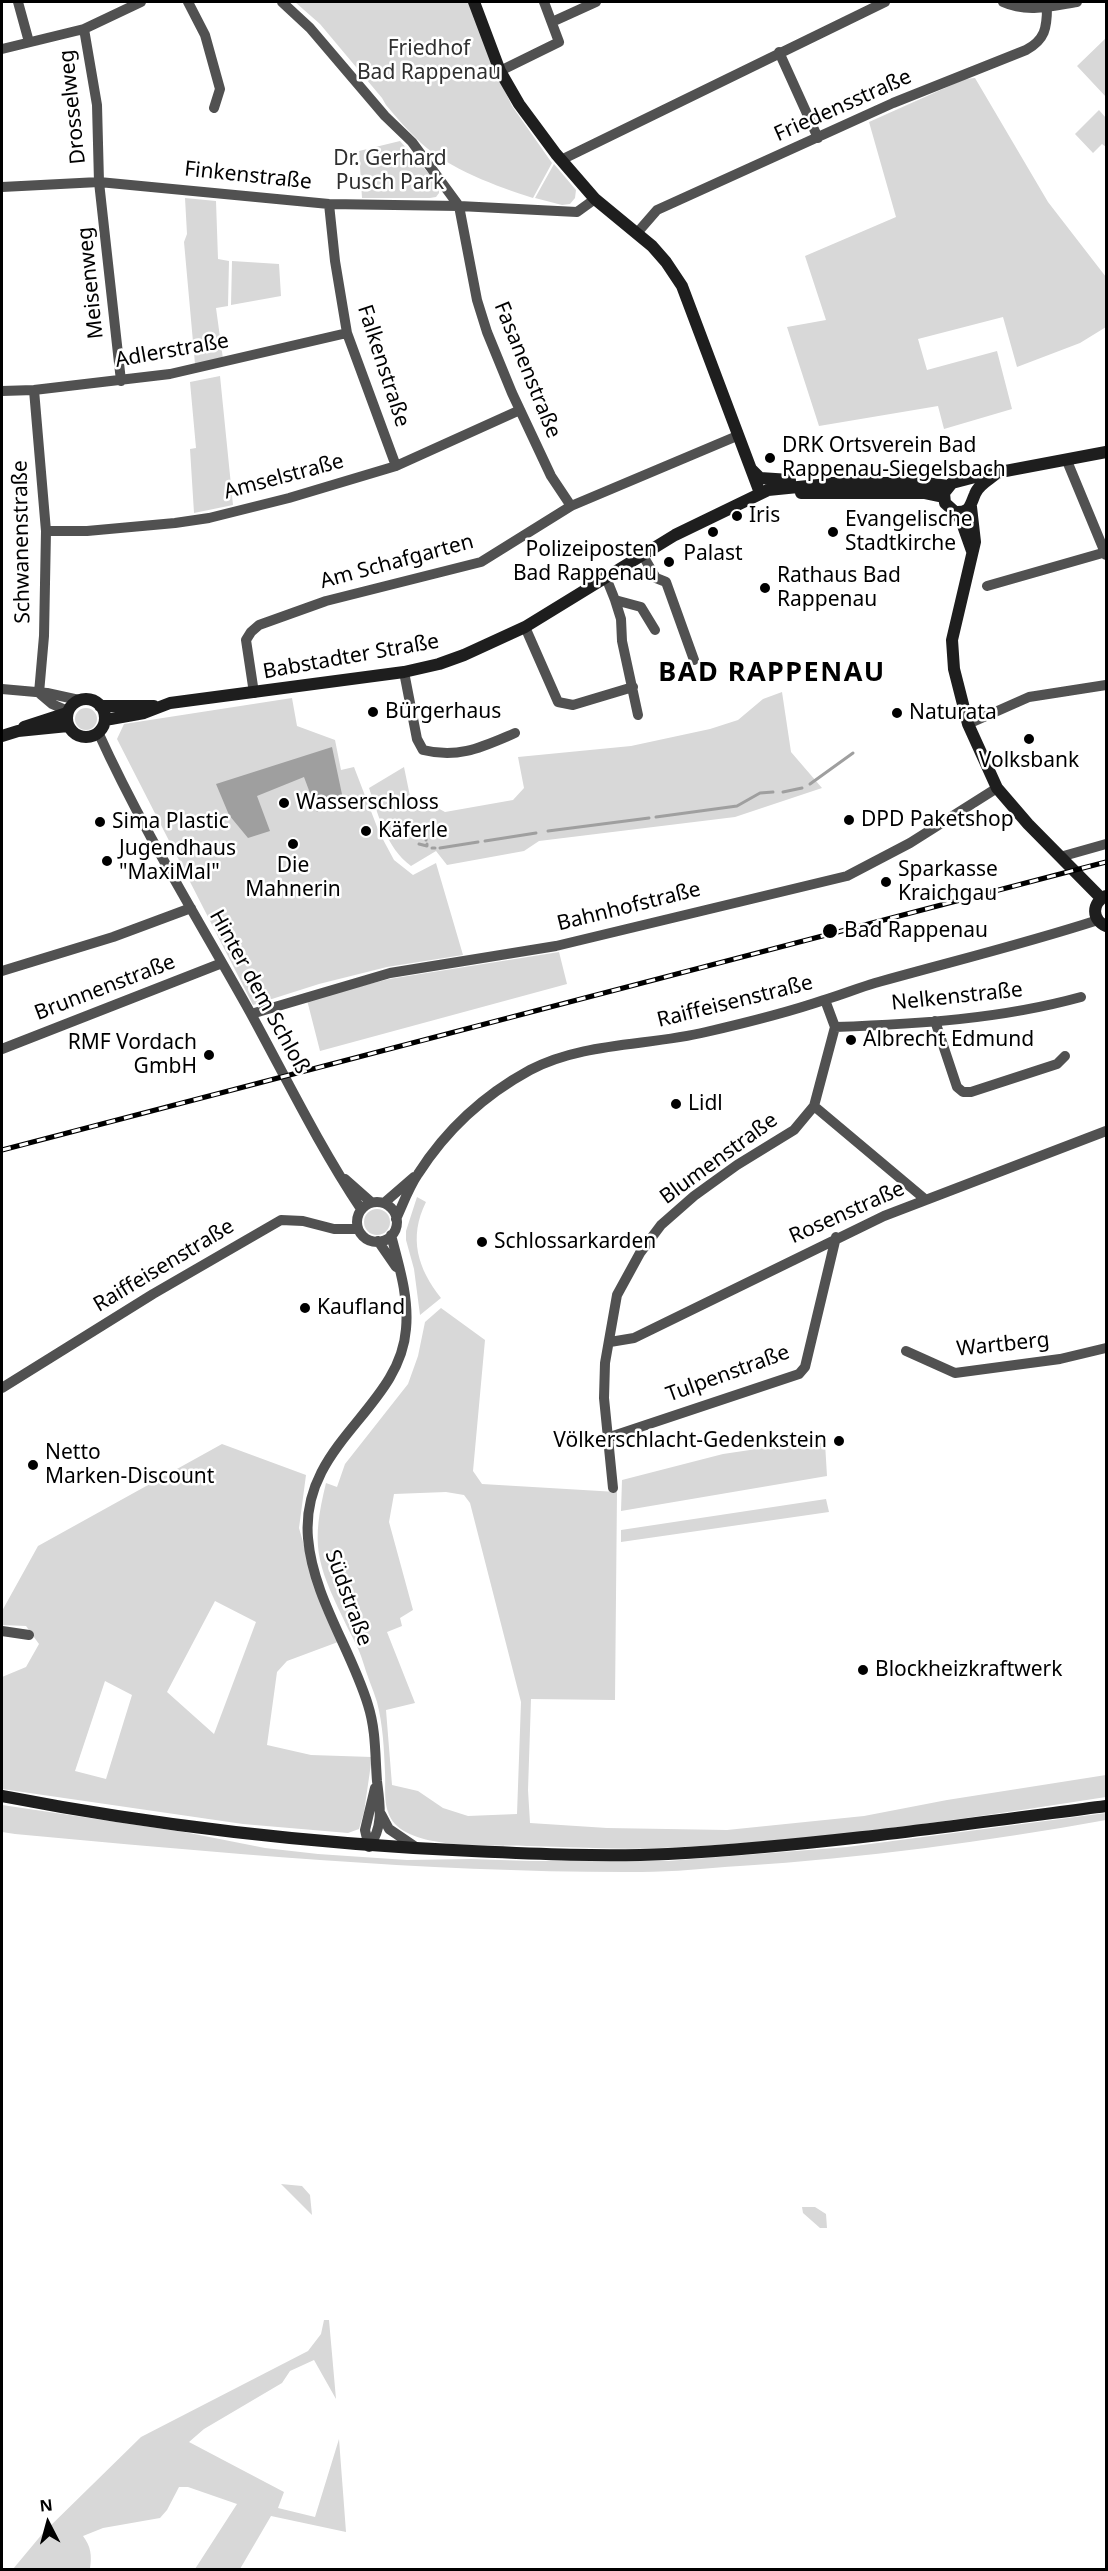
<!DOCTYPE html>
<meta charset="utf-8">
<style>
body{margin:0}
#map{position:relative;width:1108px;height:2571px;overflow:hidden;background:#fff;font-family:"Noto Sans",sans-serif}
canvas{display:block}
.frame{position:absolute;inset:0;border:3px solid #000;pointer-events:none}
.north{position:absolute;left:18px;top:2493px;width:60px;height:60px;-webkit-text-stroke:4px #fff;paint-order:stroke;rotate:354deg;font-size:16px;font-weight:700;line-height:24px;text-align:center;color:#000}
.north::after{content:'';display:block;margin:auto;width:21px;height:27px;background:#000;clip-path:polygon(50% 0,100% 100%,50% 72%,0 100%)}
</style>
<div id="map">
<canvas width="1108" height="2571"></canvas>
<div class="frame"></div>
<div class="north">N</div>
</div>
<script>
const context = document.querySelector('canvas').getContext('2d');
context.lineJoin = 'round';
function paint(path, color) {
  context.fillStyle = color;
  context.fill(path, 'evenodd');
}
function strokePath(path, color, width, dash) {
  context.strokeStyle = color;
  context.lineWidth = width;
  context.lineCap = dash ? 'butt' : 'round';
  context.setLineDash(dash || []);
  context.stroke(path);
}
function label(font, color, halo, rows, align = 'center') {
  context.font = font + ' "Noto Sans",sans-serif';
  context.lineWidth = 5;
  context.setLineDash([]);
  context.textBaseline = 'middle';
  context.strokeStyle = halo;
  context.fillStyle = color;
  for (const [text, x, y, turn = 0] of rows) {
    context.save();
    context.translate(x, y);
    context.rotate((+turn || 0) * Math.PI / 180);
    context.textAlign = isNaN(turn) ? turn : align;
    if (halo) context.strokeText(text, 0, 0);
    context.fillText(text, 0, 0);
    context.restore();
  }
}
paint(new Path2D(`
 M295,2H470L491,62L512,106L552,163L533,198C498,187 447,168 421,143C408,131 397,118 386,105L382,98L320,24Z
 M1106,38V97L1077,66Z
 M975,78L1048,202L1106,277V327L1080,343L1017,367L1003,317L918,339L927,370L997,351L1012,409L944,429L938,406L819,426L787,327L826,320L805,256L896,217L869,122L965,79Z
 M1099,110L1106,118V147L1102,144L1093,153L1075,134Z
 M400,141L439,185V193L436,197L430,198H362L359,151Z
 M554,164L576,190L575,198L570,204L562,205L535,198Z
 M185,198L216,201L218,259L229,261L228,306L216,308L223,359L195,364L184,242L187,234Z
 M232,261L279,264L281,296L231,305Z
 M220,376L233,505L194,513L190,449L196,448L190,382Z
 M782,692L791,752L822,788L735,817L539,841L524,851L447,865L436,851L411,866C386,847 379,817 369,788L404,767L412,806H434L445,812L513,800L524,788L518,757L631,746L710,729L738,720L763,699Z
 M292,698L297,726L335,740L341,770L354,767L379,832L394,860L413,875L436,863L463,955L387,967L319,984L253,1005L117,739L124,724Z
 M75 719a11 11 0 1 1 22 0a11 11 0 1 1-22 0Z
 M559,952L567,984L320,1051L307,1000L389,979Z
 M417,1197L426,1202C408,1238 418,1269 441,1298L420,1315L414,1269L406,1240V1231Z
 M364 1222a13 13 0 1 1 26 0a13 13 0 1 1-26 0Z
 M441,1308L485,1340L473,1471L482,1484L617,1492L615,1700L531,1699L528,1790L530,1823L607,1828L727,1830L864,1816L947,1800L1106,1775V1797C959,1820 810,1842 660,1848C617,1850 573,1847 530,1846C496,1845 419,1850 395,1824C382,1809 386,1790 385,1772C384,1749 383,1725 377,1702C373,1689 367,1676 363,1662C359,1647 349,1632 343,1618C316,1562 311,1544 326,1483L337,1487L345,1464L408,1384L418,1356L425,1322ZM446,1492L464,1495L470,1503L521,1702L517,1814L468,1816L443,1808L418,1791L392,1785L386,1710L415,1703L387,1632L402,1626L400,1618L413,1610L389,1522L394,1494Z
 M825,1443L827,1476L621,1511L622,1480L723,1454L777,1446Z
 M222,1444L306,1475L299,1528L322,1608L338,1642L287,1661L277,1672L267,1745L311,1755L372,1757L364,1812L359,1829L348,1833L243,1824L2,1789V1677L26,1667L39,1644L26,1626L2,1625V1611L38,1546ZM215,1601L256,1622L214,1734L167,1692ZM105,1681L132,1695L106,1779L75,1771Z
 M826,1499L829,1512L621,1542V1530Z
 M2,1805L184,1832L265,1848L318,1854L407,1860L471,1859L530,1861H668L847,1847L1106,1813V1820C985,1842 863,1858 740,1866C708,1868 674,1872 641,1872C432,1873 223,1853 15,1834L2,1832Z
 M281,2184L302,2186L310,2195L312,2215Z
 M802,2207H815L826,2214L827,2228H820L803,2213Z
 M324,2320H329L336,2399L314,2360L290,2371L282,2383L204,2429L189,2442L284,2492L278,2508L315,2517L339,2439L346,2532L271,2516L240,2569H195L237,2504L188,2487H179L167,2510L160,2518L103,2528L83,2536C91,2547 92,2555 90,2569H13L43,2533L141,2437L308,2351L321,2334Z`), '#d8d8d8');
paint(new Path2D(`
 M332,747L343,799L317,812L304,777L257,796L270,831L248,838L229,815L216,784Z`), '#9f9f9f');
strokePath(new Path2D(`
 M810,784L853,753
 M783,792L802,788
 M656,817L737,806L760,793L773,792
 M548,831L649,818
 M426,836V840
 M485,841L536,833
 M419,844L427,846V844
 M432,848H435
 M440,848L478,842`), '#9f9f9f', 3);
strokePath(new Path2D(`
 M18,2L29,42
 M188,2L205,35L220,89L214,108
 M282,2L310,28L385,116L412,142L459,206L477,300L487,332L512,393L551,476L571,506
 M1003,2C1027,13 1052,6 1077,2
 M552,22L596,2
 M84,29L97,105L99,182L121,381
 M2,49L84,29L141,2
 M779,52L818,138
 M500,71L559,42L544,2
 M561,160L885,2
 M2,187L99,182L329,204L459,206L577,212L595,199
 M329,204L335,261L347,333L396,466
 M637,233L657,210L893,103L1026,50C1045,40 1047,28 1047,7
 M34,390L46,531L44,636L39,693
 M2,391L34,390L170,374L347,333
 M1067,461L1106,555
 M46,531H87L175,523L209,518L289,498L396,466L520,410
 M642,554L656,578L666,582L694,660
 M605,575L615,600L641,607L655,630
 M987,586L1106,552
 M615,600L621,619L622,641L638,715
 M525,627L558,702L573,705L633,687
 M404,672L417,739L423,750C459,759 482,747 515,733
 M2,689L47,693L79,700
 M39,693L52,704L68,711
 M254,693L246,640L251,632L259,625L326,601L481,562L571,506L737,436
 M968,724L1029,697L1106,685
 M98,732C142,829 198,919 250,1012C286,1078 319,1146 361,1209
 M1060,857L1106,844
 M2,971L113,937L191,908
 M251,1014L390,973L556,946L847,876L910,843L997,788
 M935,1021L957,1087L963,1092H971L1057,1064L1065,1056
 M835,1027C918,1024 1001,1019 1081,997
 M2,1049L222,963
 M814,1106L926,1200
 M345,1179L371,1202
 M357 1222a20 20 0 1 1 40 0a20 20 0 1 1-40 0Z
 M384,1203L414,1177
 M396,1219C403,1204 409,1187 418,1174C446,1130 484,1095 530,1070C583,1042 648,1046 706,1032C745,1023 786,1013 824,1000C841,995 858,988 875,983C950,962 1024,944 1098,920
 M378,1241L396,1267
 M610,1342L634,1338L884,1216L1106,1131
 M906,1351L955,1373L1060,1359L1106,1348
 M2,1388L153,1294L281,1220L303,1221L334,1229H358
 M607,1438L799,1374L805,1367L836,1237
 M613,1488L604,1398L605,1363L617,1295L640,1253L661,1225L694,1196L737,1165L794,1130L814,1106L835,1027L825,1000
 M2,1631L29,1635
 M381,1814L389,1829L417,1848
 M369,1847C384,1826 380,1806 377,1781C375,1755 376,1730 368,1705C351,1649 313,1597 308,1538C300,1444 400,1409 406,1329C409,1297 399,1266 391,1235
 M369,1847L365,1830L375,1788`), '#515151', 10);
strokePath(new Path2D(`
 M474,2L500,71L519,104L556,154L595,199L652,246L666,262L682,286L760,493
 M751,469L760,478L790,480
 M997,473C990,479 978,485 975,494C970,506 970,513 955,512L945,503L944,493L952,483L979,476L1106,452
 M831,483H925L948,486
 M801,493H924L943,497
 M971,507L975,542L952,640L954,669L968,724L997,788L1028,824L1101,898
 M955,512L961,520L972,551
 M67 718a19 19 0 1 1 38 0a19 19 0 1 1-38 0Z
 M100,706H154
 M105,720L144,713L170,703L404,672L439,664L464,655L525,627L675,535L768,490L838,483
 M24,727L67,713
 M2,736L18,731L68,726
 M1106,896C1091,903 1092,920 1106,926
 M2,1796C157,1826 314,1844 472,1851C537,1854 603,1857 668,1854C815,1846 961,1825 1106,1806`), '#1e1e1e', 12);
const rail = new Path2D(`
 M2,1150L1106,862`);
strokePath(rail, '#000', 5);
strokePath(rail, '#fff', 3, [9]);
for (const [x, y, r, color] of [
 [770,458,6,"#000"],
 [737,516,6,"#000"],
 [713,532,6,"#000"],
 [833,532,6,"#000"],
 [669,562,6,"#000"],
 [765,588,6,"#000"],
 [373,712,6,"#000"],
 [897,713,6,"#000"],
 [1029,739,6,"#000"],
 [284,803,6,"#000"],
 [849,820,6,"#000"],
 [100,822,6,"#000"],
 [366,831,6,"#000"],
 [293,844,6,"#000"],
 [107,861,6,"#000"],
 [886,882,6,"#000"],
 [830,931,8,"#000"],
 [851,1040,6,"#000"],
 [209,1055,6,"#000"],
 [676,1104,6,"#000"],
 [482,1242,6,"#000"],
 [305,1308,6,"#000"],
 [839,1441,6,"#000"],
 [33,1465,6,"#000"],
 [863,1670,6,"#000"]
]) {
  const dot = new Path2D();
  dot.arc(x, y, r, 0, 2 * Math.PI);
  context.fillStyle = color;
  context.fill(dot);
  strokePath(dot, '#fff', 2);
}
label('21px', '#2f2f2f', '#fff', [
 ["Friedhof",429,49],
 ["Bad Rappenau",429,73],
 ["Dr. Gerhard",390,159],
 ["Pusch Park",390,183]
]);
label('21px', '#000', '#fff', [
 ["Friedensstraße",843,106,-24],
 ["Drosselweg",73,107,-96],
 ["Finkenstraße",248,176,6],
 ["Meisenweg",91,283,-96],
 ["Adlerstraße",172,351,-10],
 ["Falkenstraße",383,366,72],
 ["Fasanenstraße",527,370,68],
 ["Amselstraße",284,477,-15],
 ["Schwanenstraße",22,542,-91],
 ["Am Schafgarten",397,562,-15],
 ["Babstadter Straße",351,657,-10],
 ["Bahnhofstraße",629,907,-14],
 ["Brunnenstraße",105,988,-21],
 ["Hinter dem Schloß",259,992,61],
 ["Nelkenstraße",957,997,-6],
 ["Raiffeisenstraße",735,1002,-14],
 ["Blumenstraße",719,1159,-36],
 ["Rosenstraße",847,1213,-24],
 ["Raiffeisenstraße",164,1266,-31],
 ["Wartberg",1003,1345,-6],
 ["Tulpenstraße",728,1374,-20],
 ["Südstraße",348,1598,70]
]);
label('21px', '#000', '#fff', [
 ["DRK Ortsverein Bad",782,446],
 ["Rappenau-Siegelsbach",782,470],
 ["Iris",749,516],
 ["Evangelische",845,520],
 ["Stadtkirche",845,544],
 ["Polizeiposten",657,550,"right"],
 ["Bad Rappenau",657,574,"right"],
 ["Palast",713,554,"center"],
 ["Rathaus Bad",777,576],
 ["Rappenau",777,600],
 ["Bürgerhaus",385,712],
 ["Naturata",909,713],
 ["Volksbank",1029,761,"center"],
 ["Wasserschloss",296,803],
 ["DPD Paketshop",861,820],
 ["Sima Plastic",112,822],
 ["Käferle",378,831],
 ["Jugendhaus",119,849],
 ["\"MaxiMal\"",119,873],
 ["Die",293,866,"center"],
 ["Mahnerin",293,890,"center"],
 ["Sparkasse",898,870],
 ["Kraichgau",898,894],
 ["Bad Rappenau",844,931],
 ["Albrecht Edmund",863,1040],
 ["RMF Vordach",197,1043,"right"],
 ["GmbH",197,1067,"right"],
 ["Lidl",688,1104],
 ["Schlossarkarden",494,1242],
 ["Kaufland",317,1308],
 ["Völkerschlacht-Gedenkstein",827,1441,"right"],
 ["Netto",45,1453],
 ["Marken-Discount",45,1477],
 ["Blockheizkraftwerk",875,1670]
], 'left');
context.letterSpacing = '1.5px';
label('bold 27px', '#000', '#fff', [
 ["BAD RAPPENAU",772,673]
]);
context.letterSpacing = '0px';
</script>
